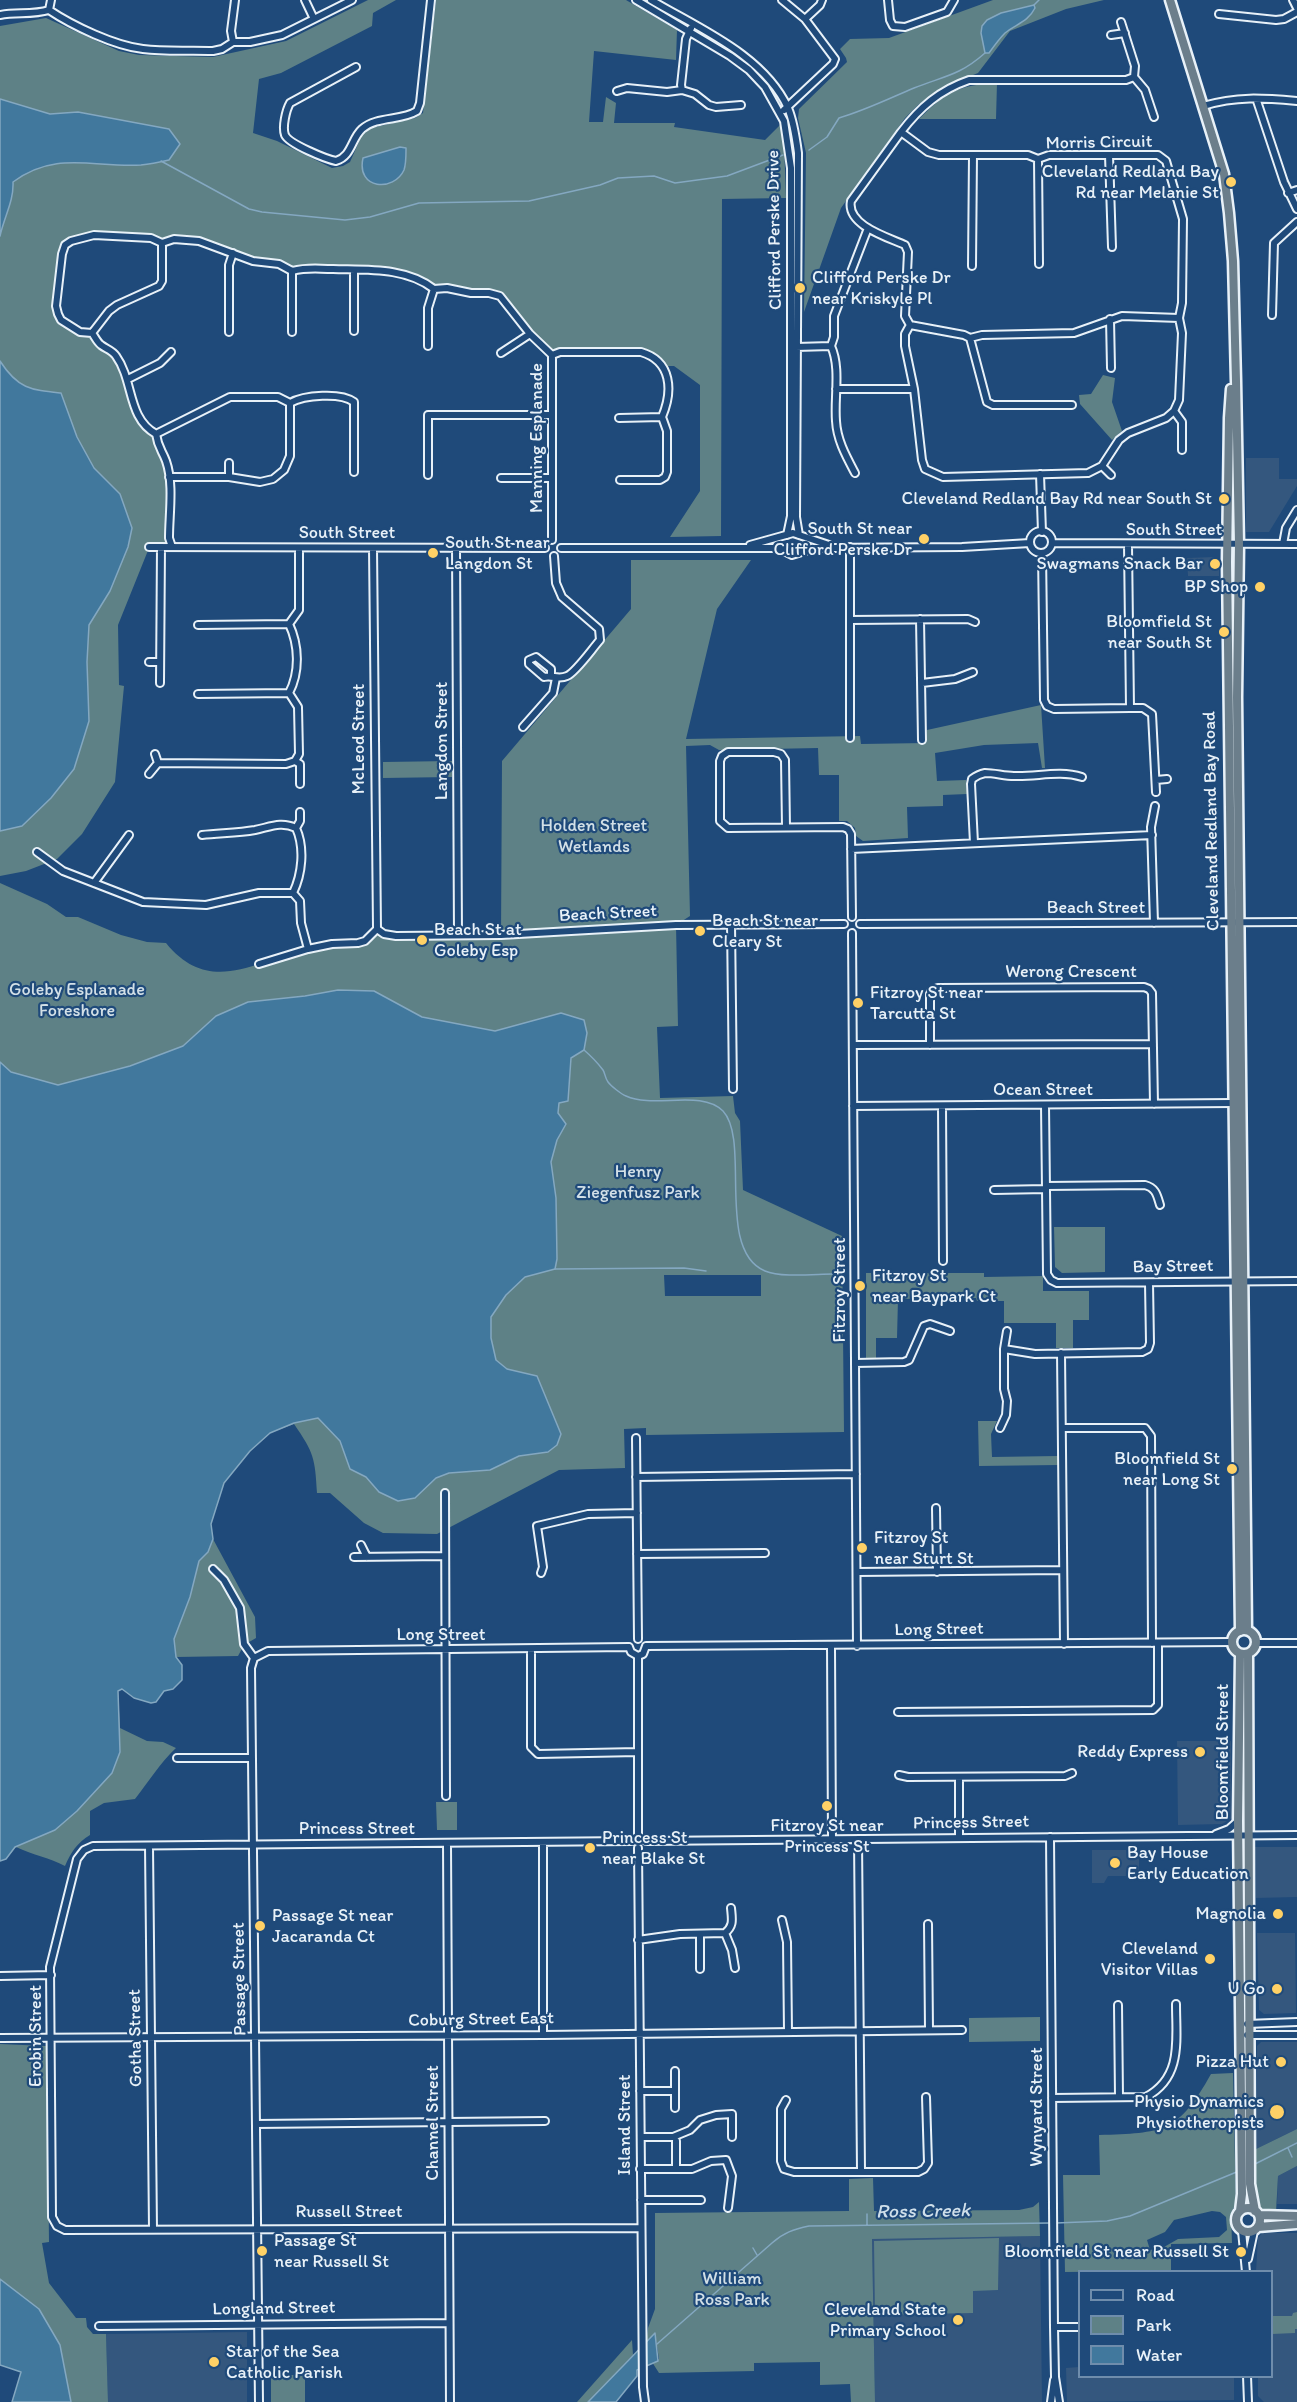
<!DOCTYPE html>
<style>
body{margin:0}
#map{position:relative;width:1297px;height:2402px;overflow:hidden;background:#1f4a7a;font-family:Itim,sans-serif}
canvas{display:block}
.legend{position:absolute;left:1078px;top:2270px;width:195px;height:108px;box-sizing:border-box;background:#1f4a7a;border:2px solid #6f8dac;margin:0;padding:8px 10px;list-style:none;font-size:18px;color:#e8f1f8}
.legend li{display:flex;align-items:center;gap:12px;height:30px}
.legend b{width:30px;border:2px solid #6f8dac}
</style>
<div id="map">
<canvas width="1297" height="2402"></canvas>
<ul class="legend">
<li><b style="height:8px;background:#1f4a7a"></b>Road</li>
<li><b style="height:16px;background:#5e8186"></b>Park</li>
<li><b style="height:16px;background:#41789d"></b>Water</li>
</ul>
</div>
<script>
const context = document.querySelector('canvas').getContext('2d');
context.lineJoin = 'round';
function paint(path, color) {
  context.fillStyle = color;
  context.fill(path, 'evenodd');
}
function strokePath(path, color, width, dash) {
  context.strokeStyle = color;
  context.lineWidth = width;
  context.lineCap = dash ? 'butt' : 'round';
  context.setLineDash(dash || []);
  context.stroke(path);
}
function label(font, color, halo, rows, align = 'center') {
  context.font = font + ' Itim,sans-serif';
  context.lineWidth = 4.5;
  context.setLineDash([]);
  context.textBaseline = 'middle';
  context.strokeStyle = halo;
  context.fillStyle = color;
  for (const [text, x, y, turn = 0] of rows) {
    context.save();
    context.translate(x, y);
    context.rotate((+turn || 0) * Math.PI / 180);
    context.textAlign = isNaN(turn) ? turn : align;
    if (halo) context.strokeText(text, 0, 0);
    context.fillText(text, 0, 0);
    context.restore();
  }
}
paint(new Path2D(`
 M1246,458H1279V479H1297V486L1269,532H1246Z
 M1214,557L1219,560V576H1188L1187,558Z
 M1177,1741H1231L1232,1818L1222,1824L1178,1825Z
 M1255,1847H1297V1897L1256,1898Z
 M1092,1850H1139V1876H1108L1104,1883H1092Z
 M1257,1933H1295L1296,2013L1264,2014L1259,2010Z
 M1261,2042H1297V2129L1256,2149L1257,2046Z
 M1297,2166V2204H1277L1278,2176Z
 M1262,2233H1297V2402H1264L1258,2396V2377L1272,2376V2272H1256L1258,2238Z
 M1040,2236L1042,2402H875L872,2238Z
 M247,2332V2402H108L106,2334Z
 M1079,2367L1080,2376L1234,2377V2400L1067,2402L1066,2368Z`), '#34577e');
paint(new Path2D(`
 M368,0H396L373,13L372,26L281,73L259,79L253,133L277,141L332,168L343,166L350,162L362,135L371,128L415,118L423,113L436,0H626L677,30L676,60L594,51L589,122H603L606,97L616,103L614,123H675L674,127L765,140L780,125L784,142L786,198L722,199L721,536L670,537L700,491V385L674,366H664L649,355H552L530,334L499,296L439,289L423,281L388,271L285,268L212,245L174,239L166,243L151,238L94,235L65,246L58,314L79,332L92,333L116,356L133,407L156,434L166,460L172,547L149,548L118,625L119,685L124,686L115,782L82,834L57,859L26,871L0,876V26L46,18L119,51L139,55L213,57L286,41Z
 M993,0H1104L1066,9L1010,31L978,73L941,88L918,105L905,118L841,208L804,312L806,153L798,118L799,109L847,62L846,58L840,49L850,39L889,38Z
 M997,83L996,119H919C946,92 958,85 997,83Z
 M1103,375L1115,378L1112,402L1122,431L1112,440L1080,404L1079,395L1091,394Z
 M631,560H751L717,609L686,739L860,736L861,744L926,743L927,730L1041,705L1045,768H1042L1038,743L984,745L935,753L937,781L966,780L967,794L943,795V806L907,807L908,838L863,841L856,836L855,828L847,821H839V775H819L818,748L719,750L710,745L686,746L690,916L676,925L678,1026L657,1027L660,1098L733,1096L735,1113L740,1121L743,1190L842,1236L844,1432L646,1435V1428L624,1429L625,1468L559,1470L437,1534L383,1533L364,1523L330,1493H317C315,1458 314,1453 294,1424L270,1433L250,1451L224,1483L211,1524L213,1539L255,1617L256,1638L244,1645L238,1656L176,1657L182,1665V1680L173,1689L164,1691L156,1702L151,1703L134,1698L122,1689L118,1691L120,1728L147,1741L163,1742L176,1748C160,1763 149,1781 135,1799L104,1803L90,1811V1835C77,1843 71,1852 65,1866C50,1858 33,1855 16,1847L6,1859L0,1861V883L47,904L66,917H78L121,935L147,942L166,943C209,996 254,962 307,949C323,945 343,949 358,943C364,941 371,933 377,929L384,934L501,935L502,761L631,609ZM664,1275H761V1296H665Z
 M452,761V777L383,778V762Z
 M1054,1227H1105V1272L1062,1273L1055,1267Z
 M866,1273H984V1277L1043,1276V1291H1089V1320H1073V1348H1056V1323H1004V1301H977L976,1298L898,1299L897,1338H876V1359H866Z
 M978,1421H997L991,1434L992,1457L1058,1456V1465L979,1466Z
 M436,1802H457V1830H437Z
 M1040,2017V2041L969,2042V2018Z
 M0,2044L46,2046L47,2048L49,2242L42,2243L49,2283L76,2318H86L87,2327L93,2334H106L108,2402H12L21,2372L0,2365Z
 M1233,2073L1236,2204L1231,2213L1232,2243L1171,2244V2271L1065,2272L1063,2175H1100L1099,2135C1163,2133 1178,2133 1211,2074ZM1212,2211L1220,2212L1226,2217L1227,2230L1219,2237L1178,2239L1164,2247L1150,2250L1147,2240L1165,2232L1174,2220Z
 M1297,2129V2166L1278,2176L1276,2212C1266,2213 1261,2211 1256,2201V2149Z
 M873,2178L874,2211L1019,2210L1033,2207L1039,2202L1040,2236L872,2239L875,2402H851L850,2384L820,2385V2362L754,2363V2371L659,2373L652,2362L659,2359L655,2334L646,2344L648,2328L655,2309V2213L849,2211V2179Z
 M999,2238L998,2290L973,2291V2313L875,2315L874,2241Z
 M1297,2312V2329H1295V2333L1272,2334V2316H1292L1293,2313Z
 M632,2340L633,2355L588,2402H577Z
 M271,2375H305V2402H271Z`), '#5e8186');
const water = new Path2D(`
 M1034,5L1035,8C1028,22 1016,24 1005,33C999,39 994,46 989,53H985L981,33L982,26L987,20L1001,13Z
 M0,99L50,114L78,112L169,129L180,144L169,160C160,162 150,164 141,165C94,168 56,150 13,182C14,201 4,217 0,236Z
 M400,147L406,148V150C406,156 406,164 404,170C394,192 356,190 363,158Z
 M0,361C18,389 31,390 61,393L77,437L94,468L120,494L132,528L128,547L110,591L89,625L87,662L89,721L74,769L51,798L22,826L0,831Z
 M338,990L374,991L422,1017L495,1031L561,1013L584,1020L587,1033L584,1050L571,1058L568,1101L559,1103L558,1113L566,1124L557,1140L551,1162L556,1198L557,1259L555,1269L525,1277L506,1295L491,1317V1338L496,1360L507,1369L537,1376L561,1434L557,1445L548,1452L519,1456L490,1470L449,1473L436,1478L415,1498L398,1501L379,1492L366,1477L350,1469L340,1441L318,1418L294,1423L270,1433L250,1451L224,1483L211,1524L213,1539L208,1552L199,1561L190,1597L174,1639L176,1657L182,1665V1680L173,1689L164,1691L156,1702L151,1703L134,1698L122,1689L118,1691L120,1752L112,1773L77,1811L55,1830L15,1847L6,1859L0,1861V1062L11,1072L58,1085L130,1066L183,1046L216,1016L248,1002L305,996Z
 M0,2279L39,2309L60,2345L71,2402H12L21,2372L0,2365Z
 M655,2333L658,2361L637,2370V2376L616,2402H588Z`);
paint(water, '#41789d');
strokePath(water, '#84a8c1', 1.5);
strokePath(new Path2D(`
 M1034,5L1039,0
 M809,150L827,137L839,118C866,110 888,99 914,88C944,76 959,76 985,53
 M161,161L249,209L262,212L345,220L370,217L419,203L529,201L600,185L618,178L654,176L675,183L727,176L783,155
 M584,1050C591,1056 597,1062 603,1070C605,1073 605,1078 608,1082C611,1086 621,1094 626,1096C654,1109 701,1089 723,1111C751,1141 715,1250 765,1271C781,1278 816,1274 833,1274
 M555,1269L684,1268L706,1271
 M1288,2148L1292,2157
 M1255,2164L1297,2143
 M867,2214V2225
 M1056,2223L1107,2221L1130,2216L1239,2171
 M753,2248L757,2255
 M657,2344L772,2243C783,2233 794,2229 809,2226L1051,2223`), '#84a8c1', 1.5);
const minor = new Path2D(`
 M305,0L314,19
 M636,0L730,56L749,70L765,87L784,121L791,168V516L787,535
 M651,0C698,28 764,55 788,108C794,122 796,138 798,153L796,517L799,535
 M782,0L805,19L835,59L833,64L784,110
 M888,0L890,20L893,26L905,27L947,12L954,0
 M1293,0L1297,8
 M49,10L51,0
 M1219,14L1276,20L1284,19L1297,12
 M0,15C17,12 33,15 49,10C73,26 115,46 143,49C166,52 190,50 213,51L222,49L233,42H250L282,35L352,0
 M805,19L820,5L822,0
 M1121,22L1135,66L1134,77L1145,90L1154,117
 M1111,35L1125,33
 M233,42L231,31L235,0
 M356,67L290,103C286,110 282,127 285,135C289,144 326,159 336,161C352,156 351,139 362,129C377,116 401,121 417,111L420,103L431,0
 M682,90L681,85L686,39L691,28
 M617,91L627,88L667,92L682,90L695,94L709,105L716,107L741,105
 M1257,101L1284,182L1297,209
 M1203,106C1237,96 1262,98 1297,101
 M901,132L928,152L939,155H1028L1038,159L1049,155H1158L1166,161L1183,219L1182,303L1179,318L1182,333L1179,400L1174,411L1166,418L1128,433L1119,440L1102,466L1088,473L943,477L925,469L922,460L914,389L905,346V334L910,325L905,316L908,252L905,245C887,237 846,225 851,201Z
 M901,132C920,107 940,90 969,80H1126L1134,77
 M1109,155L1112,247
 M1038,159L1039,264
 M1288,193L1297,190
 M972,266L973,155
 M354,270V331
 M292,271V332
 M1272,315L1274,243L1297,222
 M1110,319L1111,368
 M910,325L964,335L970,338L982,335L1074,333L1122,316L1179,318
 M229,332V265L233,253
 M92,333L109,311L117,305L159,286L162,281V243
 M970,338L987,402L993,405H1072
 M428,346V308L434,289
 M796,347L831,346
 M501,353L530,334
 M552,355L560,352H641C672,361 673,391 662,417L667,431V472L665,477L660,480H620
 M128,379L160,363L171,352
 M836,389H914
 M1174,411L1182,422V450
 M619,418L662,417
 M156,434L230,397H278L290,403C304,395 341,392 354,402V472
 M1102,466L1111,475
 M855,473C846,456 837,440 836,421C834,397 841,368 831,346L834,337V316L868,228
 M1040,474L1042,532
 M428,475V415H552
 M169,477H229L260,482L273,479L284,470L290,456V403
 M229,477V463
 M501,478H552
 M1030 542a11 11 0 1 1 22 0a11 11 0 1 1-22 0Z
 M1052,543L1297,544
 M1283,544L1286,528L1297,510
 M750,545L793,533L829,545
 M1128,545L1130,708H1143L1152,714L1156,792
 M149,547L545,548
 M172,547L169,538C169,514 174,484 166,461C162,450 158,448 156,434C127,418 134,381 116,356C112,350 106,349 101,345C97,342 95,337 92,333L80,332L61,320L58,314L56,306L62,254L65,245L71,241L94,235L151,238L162,243L174,239L199,241L253,261L279,264L292,271C309,267 316,269 333,269C367,270 406,267 434,289L447,288L471,293H489L500,296L530,334L552,355V540
 M456,547L458,935
 M850,547V738
 M373,548L377,929
 M561,548H773L784,551L792,555L815,548L962,547L1030,543
 M1042,553L1044,700L1047,706L1054,709L1130,708
 M920,619L922,740
 M850,620L968,619L975,622
 M198,625L289,624
 M149,662H160
 M551,675V669L536,657L529,660V664L544,677C552,675 559,680 567,676C576,672 592,649 600,640L599,629L562,597L556,583L554,556
 M160,683L161,547
 M922,683L955,679L973,672
 M198,694L289,693
 M523,727L553,693L556,678
 M295,761L300,764V784
 M158,763L286,764L295,761L299,754L298,707L289,693C300,672 299,645 289,624L299,610V548
 M149,774L158,763L155,754
 M1156,780L1167,779
 M786,827L785,760L781,754L774,752H728L722,756L720,761V821L728,828L843,827L848,829L851,834L852,917
 M296,828L300,821V812
 M202,835C219,833 238,833 255,830C270,827 281,821 296,828C305,848 302,874 293,893L300,901L301,923L308,949
 M974,843L971,784L972,779C976,776 980,774 985,773C995,773 1004,776 1014,776C1037,777 1059,770 1082,777
 M851,849L1152,835
 M37,852L63,871L143,902L206,905L259,893H293
 M94,883L129,835
 M1154,923L1151,827L1155,806
 M731,924L733,1089
 M860,924L1297,922
 M377,929L384,934L396,936L501,935L676,925L844,924
 M852,933L857,1646
 M259,964L308,949L332,944L358,943L365,941L377,929
 M853,1045L1153,1044
 M930,1045V994L932,990L938,988L1144,987L1149,989L1152,993L1154,1104
 M1045,1105L1047,1274L1051,1280L1057,1283L1297,1281
 M853,1106L1233,1103
 M942,1106L943,1261
 M1046,1186L1145,1185C1156,1188 1157,1195 1160,1205
 M994,1190L1046,1189
 M1004,1349L1035,1354L1142,1352L1148,1349L1150,1343L1149,1283
 M1061,1353L1064,1644
 M855,1363L904,1362L909,1360L924,1326L930,1324L950,1331
 M1000,1428L1006,1415L1007,1401L1004,1389V1349L1007,1331
 M1062,1428H1145L1151,1436L1152,1643
 M636,1438L638,1639
 M636,1477L856,1474
 M445,1493L446,1796
 M936,1508L937,1572
 M361,1545L367,1557
 M637,1554L765,1553
 M354,1557L445,1556
 M213,1569L224,1580L240,1608L244,1644L254,1658
 M857,1572L1063,1570
 M541,1573L543,1567L537,1526L588,1514L637,1513
 M1257,1643H1297
 M646,1646L1232,1642
 M831,1646L832,1840
 M629,1647L631,1652L638,1656L643,1654L646,1646
 M531,1649V1747L538,1754L638,1752
 M638,1656V1834
 M254,1658L251,1668L259,2402
 M254,1658L268,1651L629,1647
 M898,1712L1153,1710L1158,1705V1643
 M177,1758H252
 M899,1775L908,1777L1065,1776L1072,1773
 M959,1777V1838
 M1216,1834L1229,1829L1238,1821
 M1050,1837L1054,2327L1055,2377L1059,2402
 M858,1839L861,2171
 M632,1841L93,1846L84,1850L77,1859L50,1967L52,2217L57,2226L65,2230L641,2228
 M646,1841L1297,1835
 M543,1842V2035
 M447,1843L450,2402
 M149,1846L153,2229
 M638,1848L643,2387L645,2402
 M782,1920L787,1942L788,2032
 M928,1924L929,2030
 M725,1933L732,1950L735,1968
 M700,1934V1969
 M638,1940L680,1934L725,1933C734,1926 732,1919 731,1908
 M0,1976L51,1975
 M1118,2005L1119,2097
 M1247,2024L1297,2022
 M1247,2035H1297
 M0,2038L543,2035L962,2030
 M675,2071V2108
 M640,2091H675
 M1052,2098L1146,2097C1183,2077 1176,2040 1176,2004
 M786,2100L781,2109V2161L784,2169L794,2172H918L924,2169L928,2163L926,2097
 M256,2124L545,2121
 M641,2137H673L690,2130L700,2120L716,2115L732,2114V2137
 M676,2141V2169
 M640,2169H692L711,2161L726,2160L732,2176L728,2208
 M641,2200H701
 M1242,2231L1246,2272
 M1248,2259L1254,2231
 M99,2326L449,2323
 M1054,2327H1080
 M1247,2376L1248,2402
 M1051,2402L1054,2380`);
const highway = new Path2D(`
 M1170,0L1224,174L1229,213L1233,261L1236,381L1239,544L1237,697L1247,1630
 M1231,389L1229,418L1227,562L1240,1631
 M1232 1642a12 12 0 1 1 24 0a12 12 0 1 1-24 0Z
 M1240,1654L1238,1821L1242,2194L1240,2211
 M1248,1654L1250,2184L1255,2211
 M1236 2220a12 12 0 1 1 24 0a12 12 0 1 1-24 0Z
 M1259,2215L1297,2216
 M1258,2227L1297,2224`);
strokePath(minor, '#e8f1f8', 10);
strokePath(highway, '#e8f1f8', 13);
strokePath(minor, '#1f4a7a', 6);
strokePath(highway, '#6b7e8b', 8);
for (const [x, y, r, color] of [
 [1231,182,6,"#ffd166"],
 [800,288,6,"#ffd166"],
 [1224,499,6,"#ffd166"],
 [924,539,6,"#ffd166"],
 [433,553,6,"#ffd166"],
 [1215,564,6,"#ffd166"],
 [1260,587,6,"#ffd166"],
 [1224,632,6,"#ffd166"],
 [700,931,6,"#ffd166"],
 [422,940,6,"#ffd166"],
 [858,1003,6,"#ffd166"],
 [860,1286,6,"#ffd166"],
 [1232,1469,6,"#ffd166"],
 [862,1548,6,"#ffd166"],
 [1200,1752,6,"#ffd166"],
 [827,1806,6,"#ffd166"],
 [590,1848,6,"#ffd166"],
 [1115,1863,6,"#ffd166"],
 [1278,1914,6,"#ffd166"],
 [260,1926,6,"#ffd166"],
 [1210,1959,6,"#ffd166"],
 [1277,1989,6,"#ffd166"],
 [1281,2062,6,"#ffd166"],
 [1277,2112,8,"#ffd166"],
 [262,2251,6,"#ffd166"],
 [1241,2252,6,"#ffd166"],
 [958,2320,6,"#ffd166"],
 [214,2362,6,"#ffd166"]
]) {
  const dot = new Path2D();
  dot.arc(x, y, r, 0, 2 * Math.PI);
  context.fillStyle = color;
  context.fill(dot);
  strokePath(dot, '#1f4a7a', 2);
}
label('18px', '#e8f1f8', '#1f4a7a', [
 ["Morris Circuit",1099,143,-1],
 ["Clifford Perske Drive",775,230,-91],
 ["Manning Esplanade",537,438,-90],
 ["South Street",1174,530],
 ["South Street",347,533],
 ["McLeod Street",359,739,-90],
 ["Langdon Street",442,741,-90],
 ["Cleveland Redland Bay Road",1212,821,-91],
 ["Beach Street",1096,908],
 ["Beach Street",608,914,-3],
 ["Werong Crescent",1071,972],
 ["Ocean Street",1043,1090],
 ["Bay Street",1173,1267,-1],
 ["Fitzroy Street",840,1290,-90],
 ["Long Street",939,1630,-1],
 ["Long Street",441,1635],
 ["Bloomfield Street",1223,1752,-90],
 ["Princess Street",971,1823,-1],
 ["Princess Street",357,1829],
 ["Passage Street",240,1979,-91],
 ["Coburg Street East",481,2020,-1],
 ["Erobin Street",36,2036,-90],
 ["Gotha Street",136,2038,-91],
 ["Wynyard Street",1037,2107,-90],
 ["Channel Street",433,2123,-90],
 ["Island Street",625,2125,-90],
 ["Russell Street",349,2212],
 ["Longland Street",274,2309,-1]
]);
label('18px', '#e8f1f8', '#1f4a7a', [
 ["Cleveland Redland Bay",1219,172],
 ["Rd near Melanie St",1219,193],
 ["Clifford Perske Dr",812,278,"left"],
 ["near Kriskyle Pl",812,299,"left"],
 ["Cleveland Redland Bay Rd near South St",1212,499],
 ["South St near",912,529],
 ["Clifford Perske Dr",912,550],
 ["South St near",445,543,"left"],
 ["Langdon St",445,564,"left"],
 ["Swagmans Snack Bar",1203,564],
 ["BP Shop",1248,587],
 ["Bloomfield St",1212,622],
 ["near South St",1212,643],
 ["Beach St near",712,921,"left"],
 ["Cleary St",712,942,"left"],
 ["Beach St at",434,930,"left"],
 ["Goleby Esp",434,951,"left"],
 ["Fitzroy St near",870,993,"left"],
 ["Tarcutta St",870,1014,"left"],
 ["Fitzroy St",872,1276,"left"],
 ["near Baypark Ct",872,1297,"left"],
 ["Bloomfield St",1220,1459],
 ["near Long St",1220,1480],
 ["Fitzroy St",874,1538,"left"],
 ["near Sturt St",874,1559,"left"],
 ["Reddy Express",1188,1752],
 ["Fitzroy St near",827,1826,"center"],
 ["Princess St",827,1847,"center"],
 ["Princess St",602,1838,"left"],
 ["near Blake St",602,1859,"left"],
 ["Bay House",1127,1853,"left"],
 ["Early Education",1127,1874,"left"],
 ["Magnolia",1266,1914],
 ["Passage St near",272,1916,"left"],
 ["Jacaranda Ct",272,1937,"left"],
 ["Cleveland",1198,1949],
 ["Visitor Villas",1198,1970],
 ["U Go",1265,1989],
 ["Pizza Hut",1269,2062],
 ["Physio Dynamics",1264,2102],
 ["Physiotheropists",1264,2123],
 ["Passage St",274,2241,"left"],
 ["near Russell St",274,2262,"left"],
 ["Bloomfield St near Russell St",1229,2252],
 ["Cleveland State",946,2310],
 ["Primary School",946,2331],
 ["Star of the Sea",226,2352,"left"],
 ["Catholic Parish",226,2373,"left"]
], 'right');
label('18px', '#d3e0e7', '#1f4a7a', [
 ["Holden Street",594,826],
 ["Wetlands",594,847],
 ["Goleby Esplanade",77,990],
 ["Foreshore",77,1011],
 ["Henry",638,1172],
 ["Ziegenfusz Park",638,1193],
 ["William",732,2279],
 ["Ross Park",732,2300]
]);
label('italic 20px', '#cfdfea', '#1f4a7a', [
 ["Ross Creek",923,2212,-1]
]);
</script>
